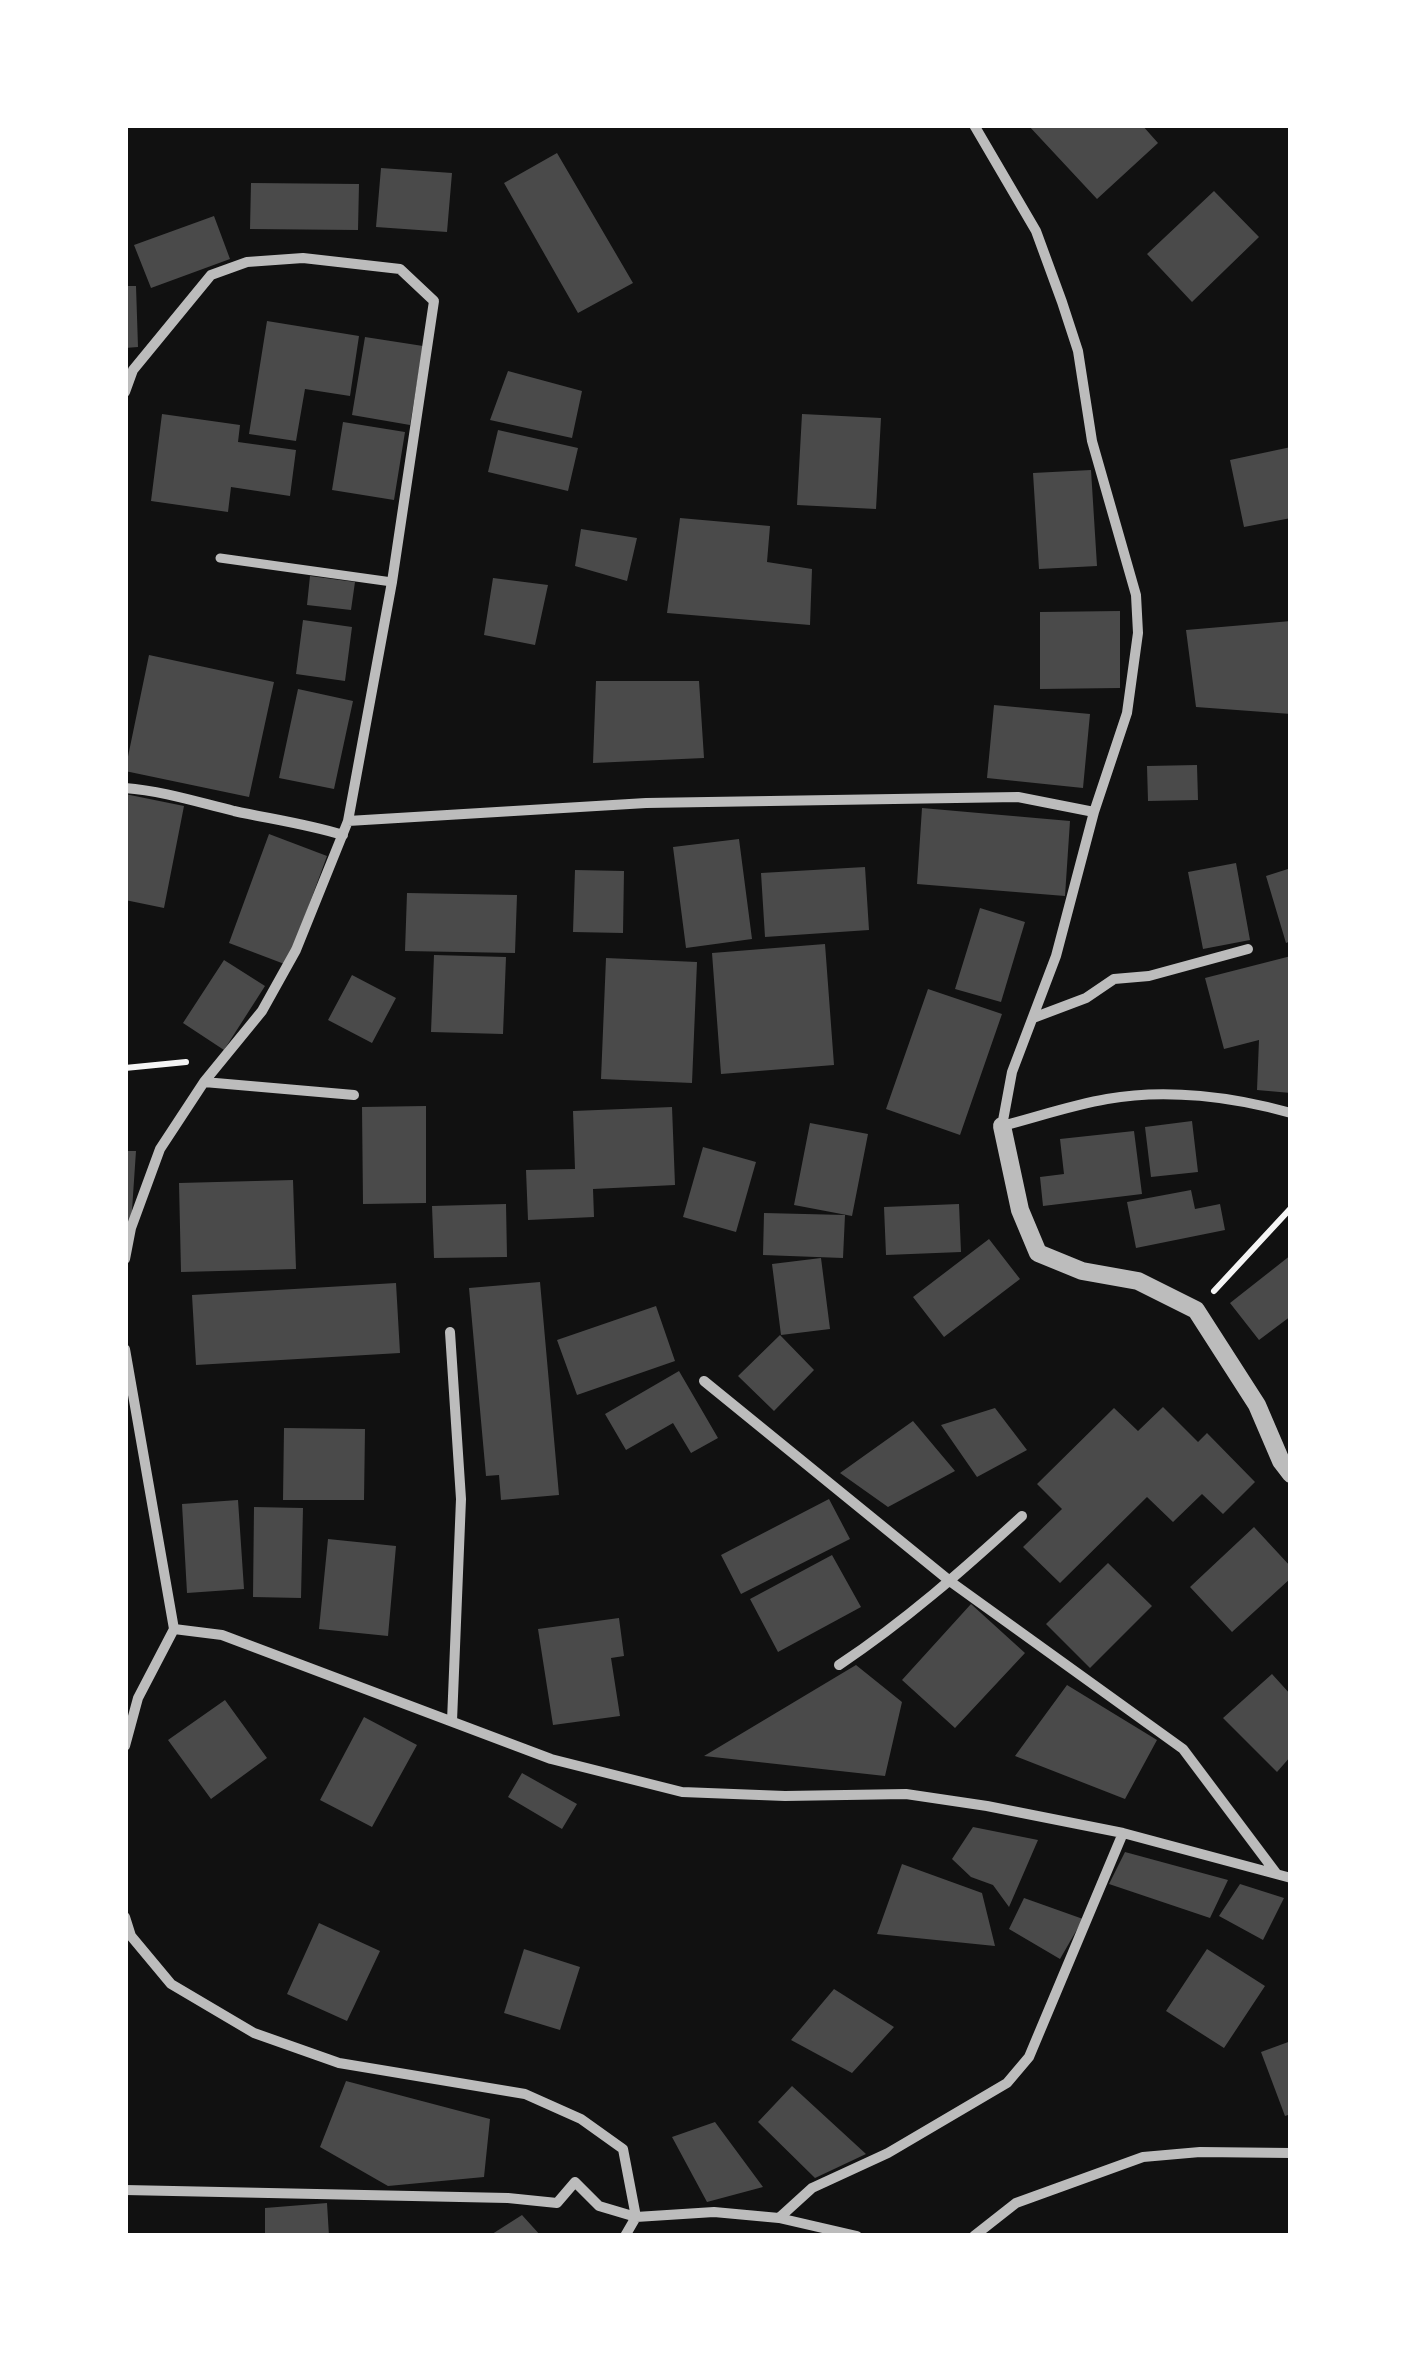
<!DOCTYPE html>
<style>
body{margin:0}
#map{position:relative;width:1416px;height:2361px;overflow:hidden;background:#111;font-family:Spectral,serif}
canvas{display:block}
.frame{position:absolute;inset:0;border:128px solid #fff;pointer-events:none}
</style>
<div id="map">
<canvas width="1416" height="2361"></canvas>
<div class="frame"></div>
</div>
<script>
const context = document.querySelector('canvas').getContext('2d');
context.lineJoin = 'round';
function paint(path, color) {
  context.fillStyle = color;
  context.fill(path, 'evenodd');
}
function strokePath(path, color, width, dash) {
  context.strokeStyle = color;
  context.lineWidth = width;
  context.lineCap = dash ? 'butt' : 'round';
  context.setLineDash(dash || []);
  context.stroke(path);
}
paint(new Path2D(`
 M1028,125H1142L1158,143L1097,199Z
 M557,153L633,283L578,313L504,183Z
 M381,168L452,173L447,232L376,227Z
 M251,183L359,184L358,230L250,229Z
 M1214,191L1259,237L1192,302L1147,254Z
 M214,216L230,259L151,288L134,245Z
 M125,286H136L138,347L125,348Z
 M267,321L359,336L350,396L305,389L296,441L249,434Z
 M365,337L423,346L410,425L352,415Z
 M508,371L582,391L572,438L490,420Z
 M162,414L240,425L238,442L296,450L290,496L231,487L228,512L151,501Z
 M802,414L881,418L876,509L797,505Z
 M343,422L405,432L394,500L332,490Z
 M498,430L578,448L568,491L488,472Z
 M1291,447V518L1244,527L1230,460Z
 M1091,470L1097,566L1039,569L1033,473Z
 M680,518L770,526L767,562L812,569L810,625L667,613Z
 M581,529L637,538L627,581L575,566Z
 M310,576L355,582L351,610L307,605Z
 M493,578L548,585L535,645L484,635Z
 M1120,611V688L1040,689V612Z
 M303,620L352,627L345,681L296,674Z
 M1291,621V714L1196,707L1186,630Z
 M149,655L274,682L249,797L125,771Z
 M596,681H699L704,758L593,763Z
 M298,689L353,701L334,789L279,778Z
 M994,705L1090,714L1083,788L987,778Z
 M1197,765L1198,800L1148,801L1147,766Z
 M125,794L184,806L164,908L125,900Z
 M922,808L1070,821L1065,896L917,884Z
 M269,834L327,856L287,965L229,943Z
 M739,839L752,939L686,948L673,847Z
 M1236,863L1250,940L1203,949L1188,872Z
 M865,867L869,930L765,937L761,873Z
 M1291,868V941L1286,943L1266,876Z
 M575,870L624,871L623,933L573,932Z
 M407,893L517,895L515,953L405,951Z
 M980,908L1025,922L1001,1002L955,989Z
 M825,944L834,1065L721,1074L712,953Z
 M434,955L506,957L503,1034L431,1032Z
 M1291,956V1093L1257,1090L1259,1040L1224,1049L1205,978Z
 M606,958L697,962L692,1083L601,1079Z
 M224,960L265,986L224,1050L183,1023Z
 M352,975L396,998L372,1043L328,1020Z
 M928,989L1002,1014L960,1135L886,1109Z
 M426,1106V1203L363,1204L362,1107Z
 M672,1107L675,1185L593,1189L594,1217L528,1220L526,1170L575,1169L573,1111Z
 M1192,1121L1198,1172L1151,1177L1145,1127Z
 M810,1123L868,1134L852,1216L794,1205Z
 M1134,1131L1142,1194L1043,1206L1040,1177L1064,1174L1060,1139Z
 M703,1147L756,1162L736,1232L683,1217Z
 M125,1151H136L131,1225H125Z
 M293,1180L296,1269L181,1272L179,1183Z
 M1191,1190L1195,1209L1220,1204L1225,1230L1136,1248L1127,1202Z
 M506,1204L507,1257L434,1258L432,1206Z
 M959,1204L961,1252L886,1255L884,1207Z
 M764,1213L845,1215L843,1258L763,1255Z
 M989,1239L1020,1279L944,1337L913,1297Z
 M1291,1255V1316L1259,1340L1230,1303Z
 M821,1258L830,1329L781,1335L772,1264Z
 M540,1282L559,1495L501,1500L499,1475L486,1476L469,1288Z
 M396,1283L400,1353L196,1365L192,1295Z
 M656,1306L675,1361L577,1395L557,1340Z
 M780,1335L814,1370L774,1411L738,1376Z
 M679,1371L718,1438L691,1453L673,1423L626,1450L605,1414Z
 M1163,1407L1198,1442L1207,1433L1255,1482L1223,1514L1202,1494L1173,1522L1147,1497L1060,1583L1023,1547L1062,1509L1037,1484L1114,1408L1138,1431Z
 M995,1408L1027,1450L977,1477L941,1425Z
 M913,1421L955,1471L888,1507L840,1473Z
 M284,1428L365,1429L364,1500H283Z
 M829,1499L850,1539L741,1594L721,1555Z
 M238,1500L244,1589L187,1593L182,1504Z
 M254,1507L303,1508L301,1598L253,1597Z
 M1254,1527L1291,1567V1578L1232,1632L1190,1587Z
 M328,1539L396,1546L388,1636L319,1629Z
 M832,1555L861,1607L778,1652L750,1599Z
 M1108,1563L1152,1606L1090,1668L1046,1624Z
 M971,1604L1025,1653L955,1728L902,1680Z
 M619,1618L624,1656L611,1658L620,1716L553,1725L538,1629Z
 M856,1665L902,1702L885,1776L704,1756Z
 M1272,1674L1291,1695V1756L1277,1772L1223,1718Z
 M1067,1685L1157,1740L1125,1799L1015,1756Z
 M225,1700L267,1758L211,1799L168,1740Z
 M364,1717L417,1745L372,1827L320,1800Z
 M522,1773L577,1804L562,1829L508,1797Z
 M973,1827L1038,1840L1009,1907L993,1885L971,1877L952,1859Z
 M1125,1852L1228,1880L1210,1918L1109,1884Z
 M902,1864L982,1893L995,1946L877,1934Z
 M1240,1884L1284,1898L1263,1940L1219,1916Z
 M1024,1898L1083,1919L1060,1959L1009,1929Z
 M319,1923L380,1951L347,2021L287,1994Z
 M524,1949L580,1967L560,2030L504,2013Z
 M1207,1949L1265,1986L1224,2048L1166,2011Z
 M834,1989L894,2027L852,2073L791,2040Z
 M1291,2041V2114L1285,2116L1261,2052Z
 M346,2081L490,2119L484,2177L388,2186L320,2147Z
 M792,2086L866,2154L815,2178L758,2122Z
 M715,2122L763,2187L707,2202L672,2137Z
 M327,2203L329,2236H265V2208Z
 M522,2215L541,2236H489Z`), '#4a4a4a');
strokePath(new Path2D(`
 M125,1068L186,1062
 M1214,1291L1291,1208`), '#f5f5f5', 6);
strokePath(new Path2D(`
 M220,558L392,582`), '#bcbcbc', 9);
strokePath(new Path2D(`
 M974,125L1036,231L1062,302L1078,351L1092,441L1136,595L1138,633L1127,713L1094,812L1056,956L1012,1072L1002,1126C1037,1117 1072,1105 1107,1099C1167,1088 1234,1097 1291,1113
 M125,392L133,370L211,275L247,262L303,258L400,269L434,301L392,582L348,821L296,950L262,1011L204,1082L160,1149L131,1228L125,1259
 M125,788C163,791 197,802 234,811C271,819 307,824 343,835
 M348,821L646,803L1018,797L1094,812
 M1033,1018L1086,998L1114,979L1149,976L1248,949
 M204,1082L354,1095
 M450,1332L461,1499L452,1721
 M125,1349L174,1629
 M704,1381L951,1582L1183,1749L1276,1873
 M174,1629L222,1635L551,1759L682,1792L785,1796L906,1794L987,1806L1123,1833L1291,1878
 M839,1665C905,1621 963,1570 1022,1516
 M125,1746L138,1698L174,1629
 M125,1917L131,1936L171,1984L254,2033L339,2063L525,2094L581,2119L623,2149L636,2217L625,2236
 M125,2190L508,2198L557,2203L575,2182L599,2206L636,2217L714,2212L779,2218L857,2236
 M779,2218L812,2188L888,2153L1007,2083L1029,2057L1123,1833
 M974,2236L1016,2203L1143,2157L1200,2152L1291,2153`), '#bcbcbc', 10);
strokePath(new Path2D(`
 M1002,1126L1020,1210L1038,1253L1082,1271L1138,1281L1196,1310L1257,1405L1281,1461L1291,1474`), '#bcbcbc', 18);
</script>
